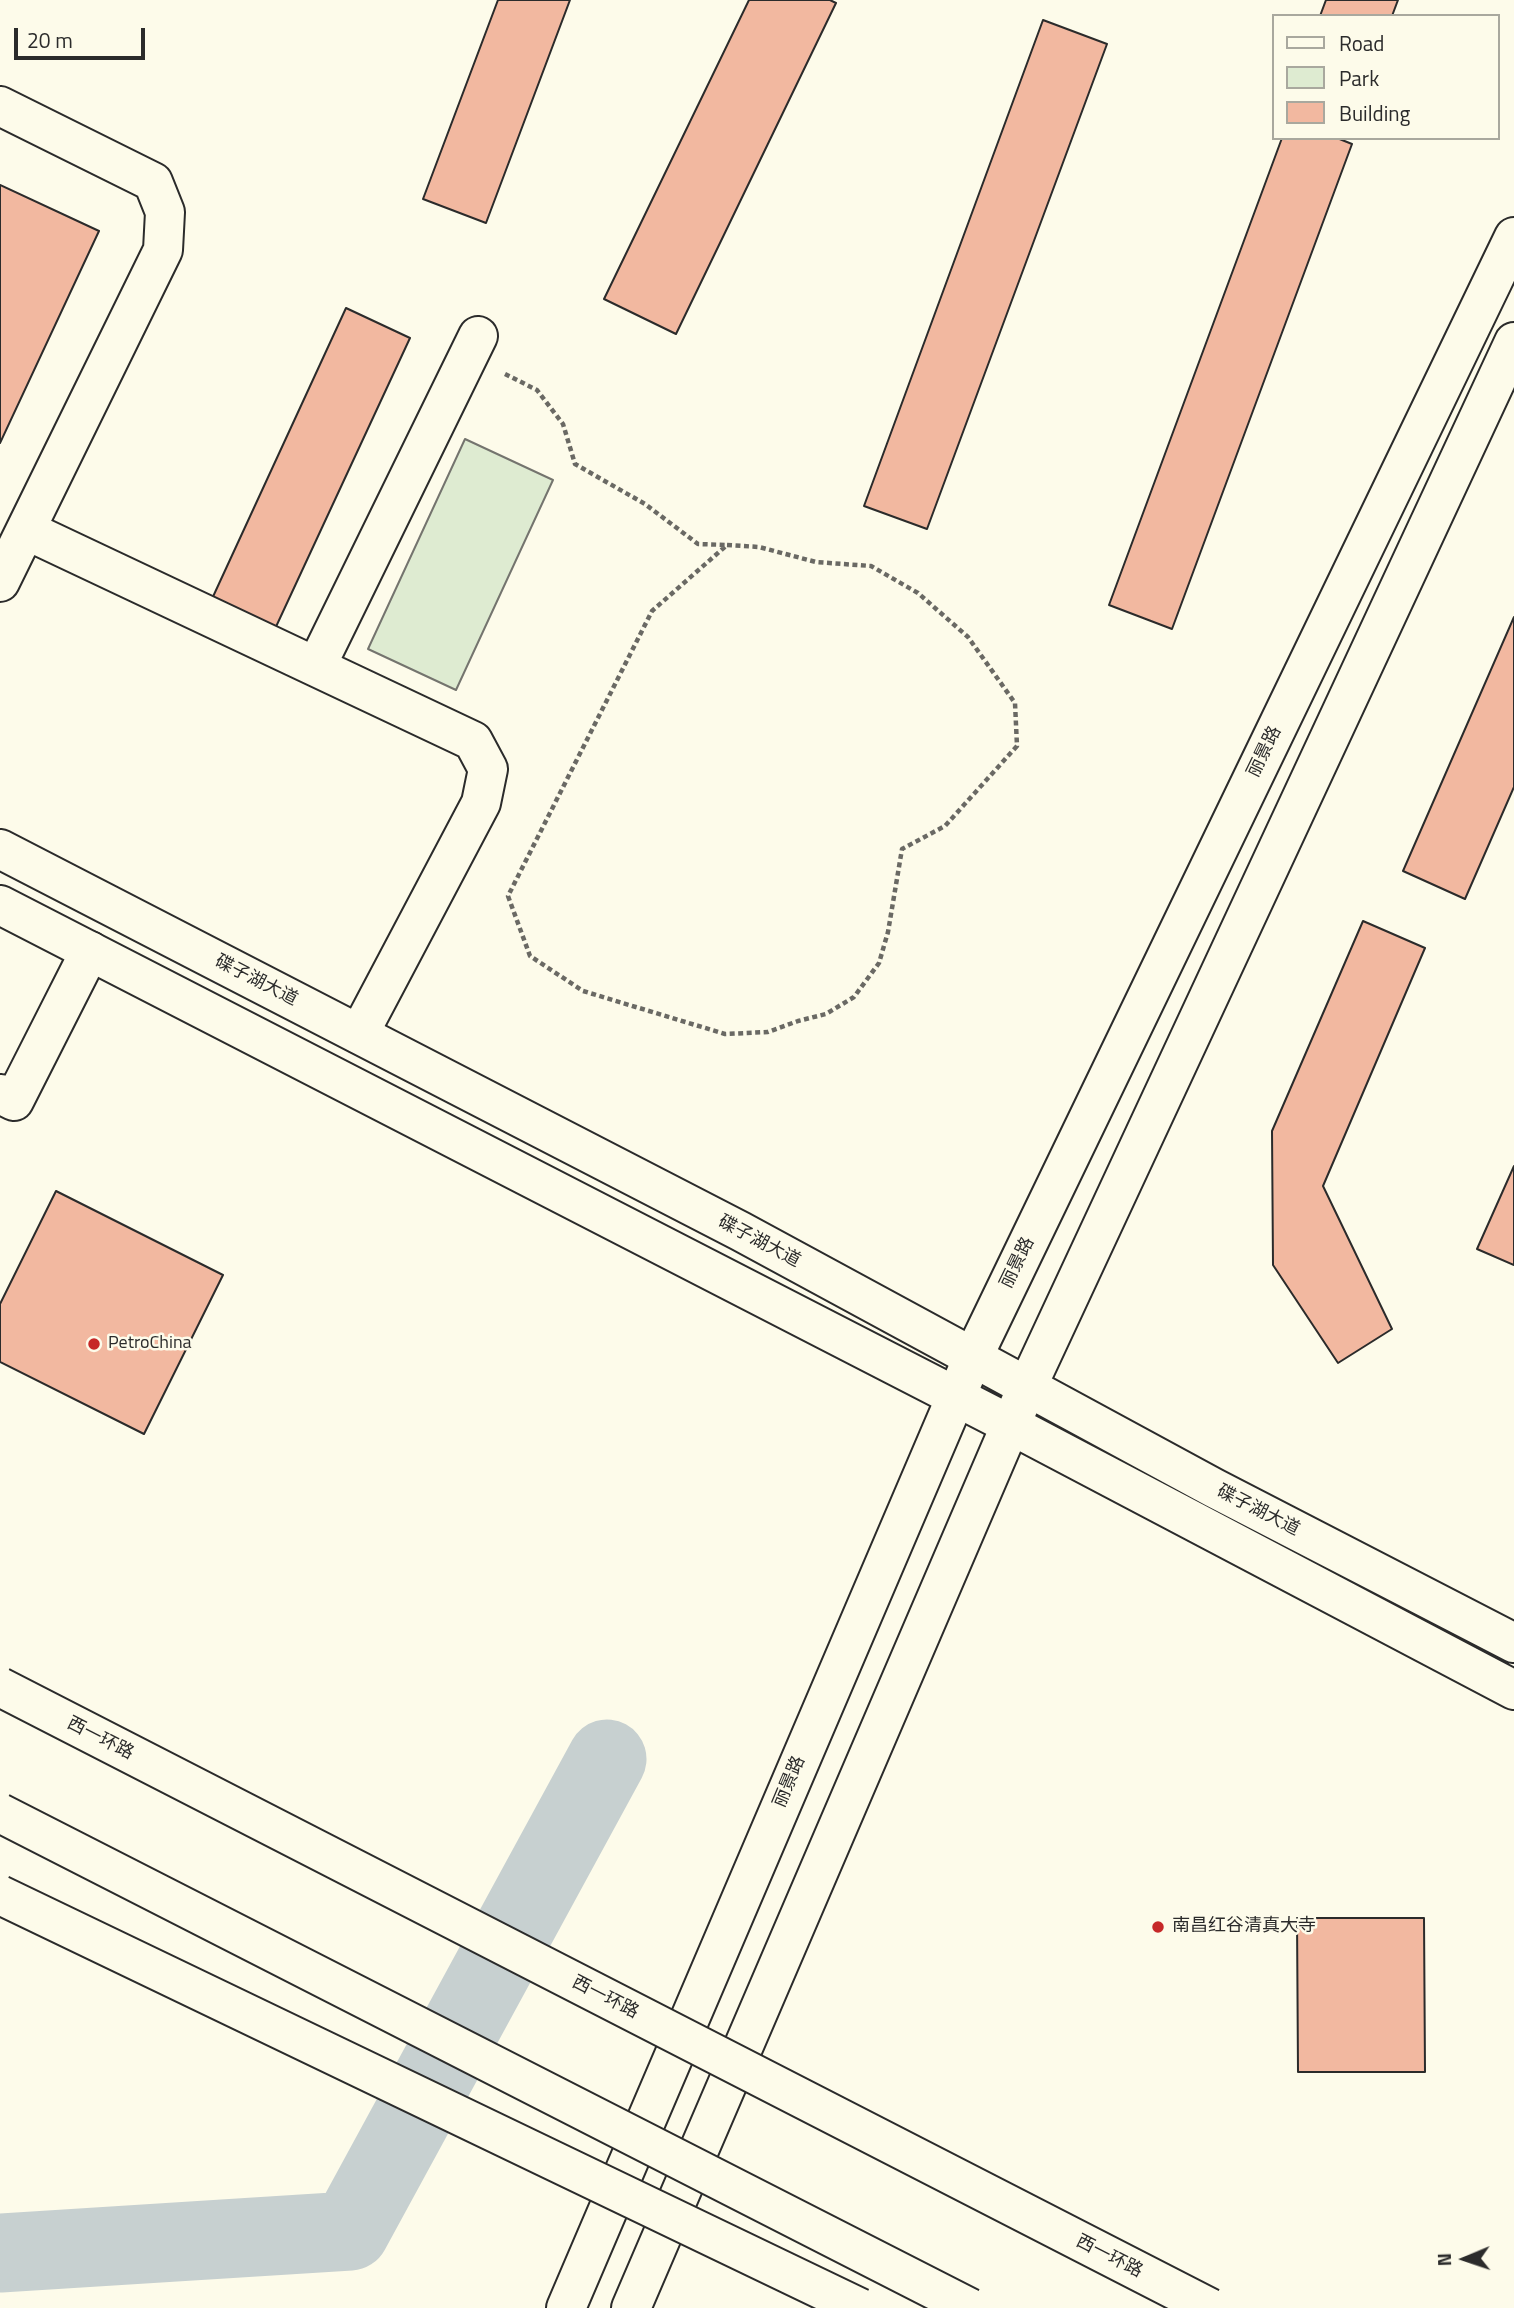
<!DOCTYPE html>
<meta charset="utf-8">
<style>
body{margin:0}
#map{position:relative;width:1514px;height:2308px;overflow:hidden;background:#fdfbea;font-family:"Titillium Web",sans-serif}
canvas{display:block}
.legend{position:absolute;left:1272px;top:14px;width:228px;height:126px;box-sizing:border-box;background:#fdfbea;border:2px solid #a9a89e;margin:0;padding:9px 12px;list-style:none;font-size:21px;color:#2b2b2b}
.legend li{display:flex;align-items:center;gap:14px;height:35px}
.legend b{width:35px;border:2px solid #a9a89e}
.north{position:absolute;left:1430px;top:2224px;width:70px;height:70px;-webkit-text-stroke:5px #fdfbea;paint-order:stroke;rotate:268deg;font-size:19px;font-weight:700;line-height:28px;text-align:center;color:#2b2b2b}
.north::after{content:'';display:block;margin:auto;width:24px;height:32px;background:#2b2b2b;clip-path:polygon(50% 0,100% 100%,50% 72%,0 100%)}
.scale{position:absolute;left:14px;top:28px;width:131px;height:32px;box-sizing:border-box;border:4px solid #2b2b2b;border-top:0;padding-left:9px;font-size:21px;line-height:24px;white-space:nowrap;color:#2b2b2b;-webkit-text-stroke:5px #fdfbea;paint-order:stroke}
</style>
<div id="map">
<canvas width="1514" height="2308"></canvas>
<ul class="legend">
<li><b style="height:9px;background:#fdfbea"></b>Road</li>
<li><b style="height:19px;background:#deebd1"></b>Park</li>
<li><b style="height:19px;background:#f2b8a0"></b>Building</li>
</ul>
<div class="north">N</div>
<div class="scale">20 m</div>
</div>
<script>
const context = document.querySelector('canvas').getContext('2d');
context.lineJoin = 'round';
function paint(path, color) {
  context.fillStyle = color;
  context.fill(path, 'evenodd');
}
function strokePath(path, color, width, dash) {
  context.strokeStyle = color;
  context.lineWidth = width;
  context.lineCap = dash ? 'butt' : 'round';
  context.setLineDash(dash || []);
  context.stroke(path);
}
function label(font, color, halo, rows, align = 'center') {
  context.font = font + ' "Titillium Web","Noto Sans SC",sans-serif';
  context.lineWidth = 5;
  context.setLineDash([]);
  context.textBaseline = 'middle';
  context.strokeStyle = halo;
  context.fillStyle = color;
  for (const [text, x, y, turn = 0] of rows) {
    context.save();
    context.translate(x, y);
    context.rotate((+turn || 0) * Math.PI / 180);
    context.textAlign = isNaN(turn) ? turn : align;
    if (halo) context.strokeText(text, 0, 0);
    context.fillText(text, 0, 0);
    context.restore();
  }
}
const green = new Path2D(`
 M465,439L553,480L456,690L368,649Z`);
paint(green, '#deebd1');
strokePath(green, '#74746e', 2);
strokePath(new Path2D(`
 M0,2253L350,2231L607,1759`), '#c7d0d0', 79);
const building = new Path2D(`
 M498,0H570L486,223L423,199Z
 M749,0H830L836,3L676,334L604,299Z
 M1326,0H1398L1392,16H1320Z
 M1043,20L1107,44L927,529L864,506Z
 M1282,138H1337L1352,144L1172,629L1109,605Z
 M0,185L99,231L0,443Z
 M346,308L410,338L274,631L211,601Z
 M1514,617V787L1465,899L1403,871Z
 M1363,921L1425,948L1323,1186L1392,1329L1338,1363L1273,1265L1272,1131Z
 M1514,1166V1265L1477,1249Z
 M56,1191L223,1275L144,1434L0,1362V1304Z
 M1297,1918H1424L1425,2072H1298Z`);
paint(building, '#f2b8a0');
strokePath(building, '#2b2b2b', 2);
const minor = new Path2D(`
 M0,106L153,182L165,212L163,250L0,582
 M26,530L473,741L488,769L481,803L359,1034
 M316,667L478,336
 M0,1094L14,1101L90,951
 M566,2308L973,1357L1514,237
 M631,2308L1027,1387L1514,342`);
const major = new Path2D(`
 M0,849L740,1231L1214,1488L1514,1643
 M0,905L1011,1425L1514,1690`);
strokePath(minor, '#2b2b2b', 42);
strokePath(major, '#2b2b2b', 42);
strokePath(new Path2D(`
 M505,374L537,390L563,424L575,464L645,504L698,544L727,545
 M727,545L759,547L816,562L871,566L918,593L968,637L1015,703L1017,746L945,826L902,849L888,932L879,963L854,997L826,1014L798,1021L768,1032L725,1034L583,991L530,956L508,896L652,611Z`), '#6a6964', 4.5, [5, 3.5]);
strokePath(minor, '#fdfbea', 38);
strokePath(major, '#fdfbea', 38);
const highwayBridge = new Path2D(`
 M0,1687L1210,2308
 M0,1813L970,2308
 M0,1895L860,2308`);
strokePath(highwayBridge, '#2b2b2b', 42, []);
strokePath(highwayBridge, '#fdfbea', 38);
for (const [x, y, r, color] of [
 [94,1344,7,"#c62828"],
 [1158,1927,7,"#c62828"]
]) {
  const dot = new Path2D();
  dot.arc(x, y, r, 0, 2 * Math.PI);
  context.fillStyle = color;
  context.fill(dot);
  strokePath(dot, '#fdfbea', 2.5);
}
label('18px', '#2b2b2b', '#fdfbea', [
 ["丽景路",1265,752,-64],
 ["碟子湖大道",256,981,27],
 ["碟子湖大道",759,1242,28],
 ["丽景路",1018,1263,-64],
 ["碟子湖大道",1258,1511,27],
 ["西一环路",100,1739,27],
 ["丽景路",790,1782,-67],
 ["西一环路",605,1998,27],
 ["西一环路",1109,2257,27]
]);
label('18px', '#2b2b2b', '#fdfbea', [
 ["PetroChina",108,1344],
 ["南昌红谷清真大寺",1172,1927]
], 'left');
</script>
